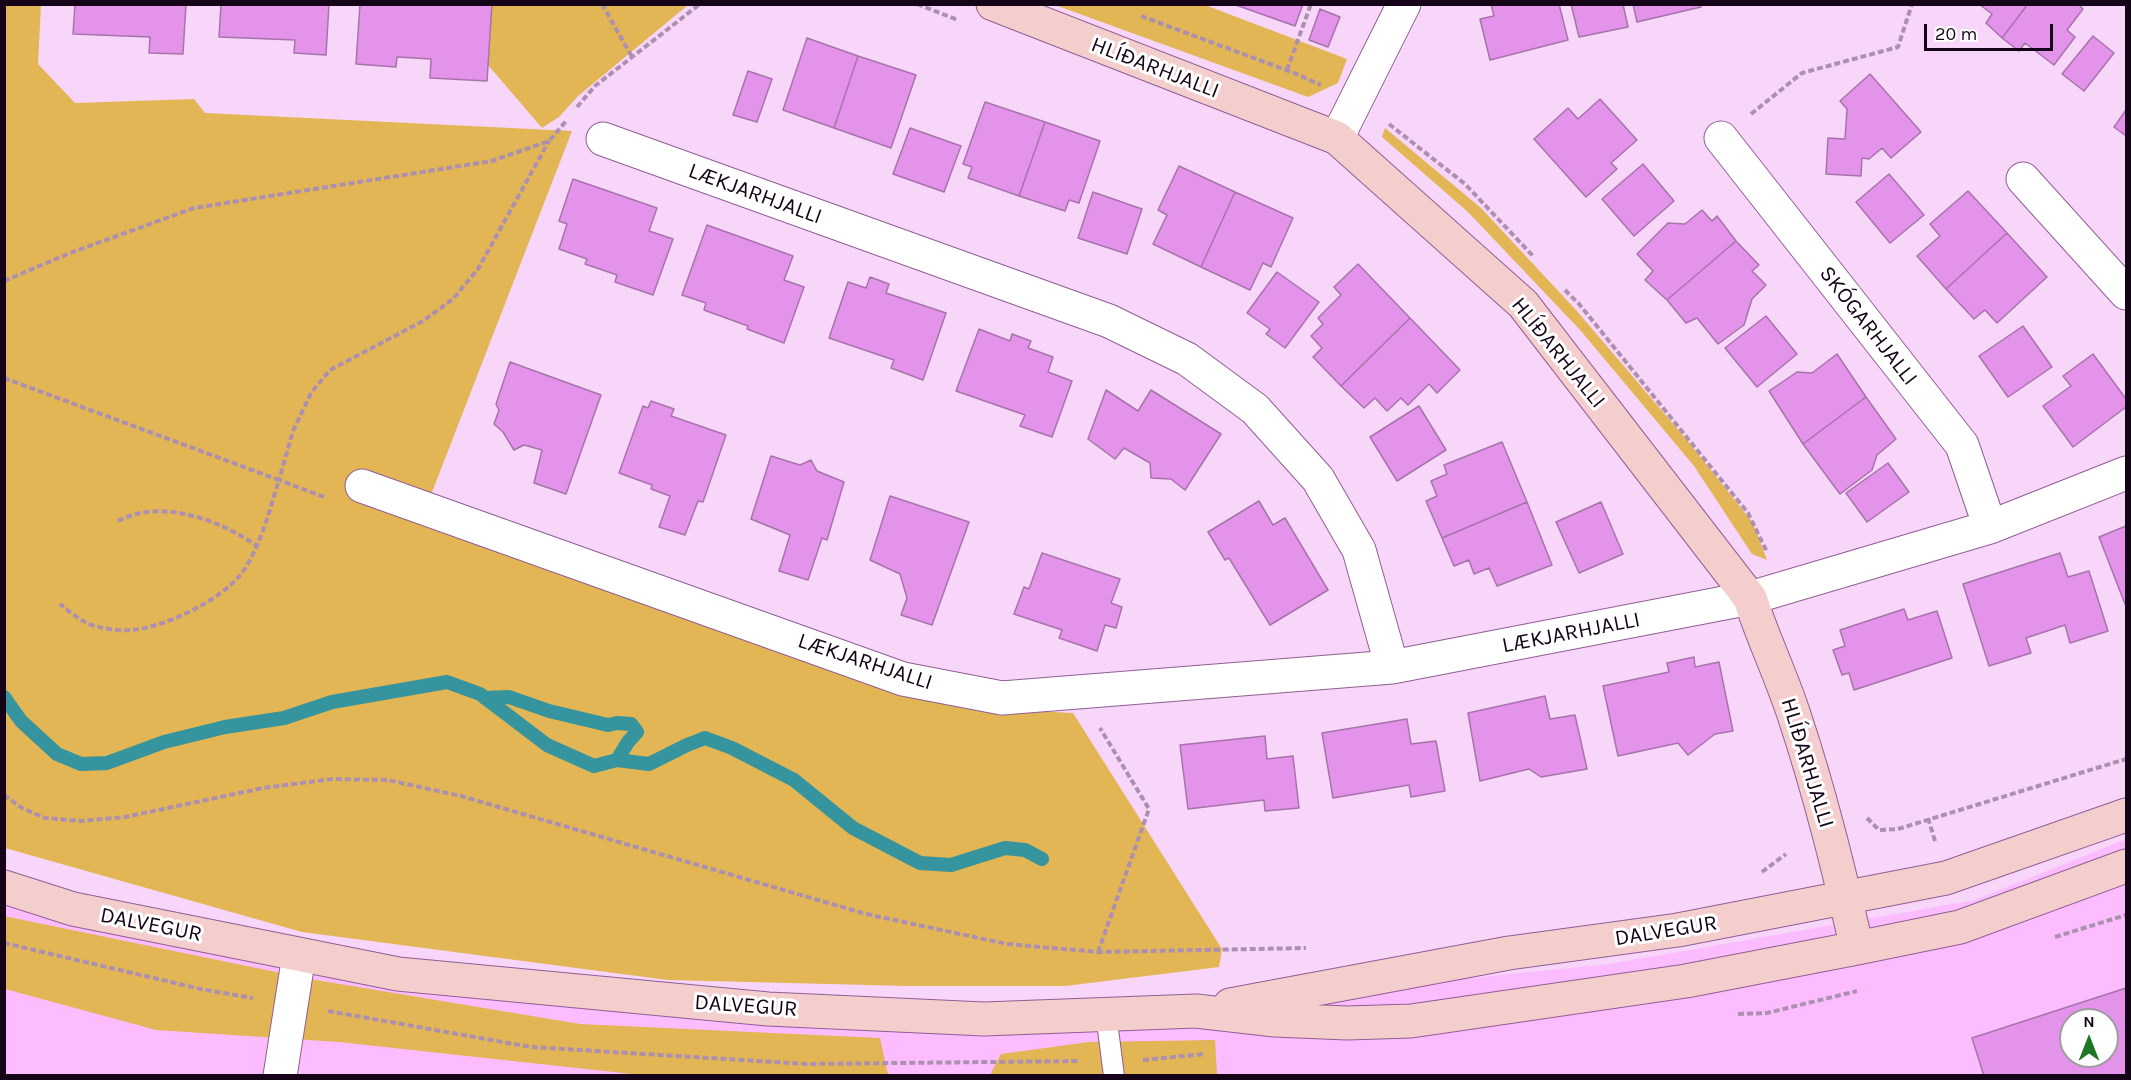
<!DOCTYPE html>
<meta charset="utf-8">
<style>
body{margin:0}
#map{position:relative;width:2131px;height:1080px;overflow:hidden;background:#f8d6fa;font-family:Karla,sans-serif}
canvas{display:block}
.frame{position:absolute;inset:0;border:6px solid #150417;pointer-events:none}
.north{position:absolute;left:2059px;top:1008px;width:60px;height:60px;box-sizing:border-box;background:#fff;border:2px solid #a19ba2;border-radius:50%;rotate:0deg;font-size:16px;font-weight:700;line-height:24px;text-align:center;color:#150417}
.north::after{content:'';display:block;margin:auto;width:21px;height:27px;background:#1d7725;clip-path:polygon(50% 0,100% 100%,50% 72%,0 100%)}
.scale{position:absolute;left:1924px;top:24px;width:129px;height:27px;box-sizing:border-box;border:3px solid #150417;border-top:0;padding-left:8px;font-size:18px;line-height:21px;white-space:nowrap;color:#150417;-webkit-text-stroke:4px #fff;paint-order:stroke}
</style>
<div id="map">
<canvas width="2131" height="1080"></canvas>
<div class="frame"></div>
<div class="north">N</div>
<div class="scale">20 m</div>
</div>
<script>
const context = document.querySelector('canvas').getContext('2d');
context.lineJoin = 'round';
function paint(path, color) {
  context.fillStyle = color;
  context.fill(path, 'evenodd');
}
function strokePath(path, color, width, dash) {
  context.strokeStyle = color;
  context.lineWidth = width;
  context.lineCap = dash ? 'butt' : 'round';
  context.setLineDash(dash || []);
  context.stroke(path);
}
function label(font, color, halo, rows, align = 'center') {
  context.font = font + ' Karla,sans-serif';
  context.lineWidth = 6;
  context.setLineDash([]);
  context.textBaseline = 'middle';
  context.strokeStyle = halo;
  context.fillStyle = color;
  for (const [text, x, y, turn = 0] of rows) {
    context.save();
    context.translate(x, y);
    context.rotate((+turn || 0) * Math.PI / 180);
    context.textAlign = isNaN(turn) ? turn : align;
    if (halo) context.strokeText(text, 0, 0);
    context.fillText(text, 0, 0);
    context.restore();
  }
}
paint(new Path2D(`
 M2126,839V1075H5L4,880L395,968L982,1010L1323,993L1609,964L1975,900ZM2071,1020H2107V1056H2071Z`), '#fbbdff');
paint(new Path2D(`
 M41,4L38,64L75,103L194,99L205,113L572,131L422,518L993,709L1073,713L1222,949L1219,967L1065,986H909L668,980L302,932L5,848L4,5Z
 M492,5H688L578,96L559,117L542,128L488,65Z
 M1055,5H1205L1347,59L1338,83L1308,97Z
 M1385,128L1481,208L1576,310L1686,439L1753,523L1767,560L1752,554L1694,466L1581,331L1468,212L1382,137Z
 M4,916L310,979L580,1024L880,1038L888,1075H641L339,1042L156,1030L5,989Z
 M1215,1040L1217,1075L994,1076L991,1073L1001,1054L1089,1042Z`), '#e2b555');
strokePath(new Path2D(`
 M4,697L21,721L57,754L81,764L107,763L164,742L225,727L284,718L332,702L447,682L480,694L547,745L594,766L617,760L649,764L687,745L705,738L732,748L794,780L853,828L920,863L951,865L1005,848L1025,850L1042,859
 M485,698L509,697L549,711L608,725L617,723L631,724L637,732L628,742L617,760`), '#35949d', 14);
const building = new Path2D(`
 M75,4H186L183,54L149,53L150,37L73,34Z
 M221,4H329L326,55L294,53L295,40L219,37Z
 M360,4H492L487,81L430,78L431,59L397,57L396,67L356,64Z
 M1233,4H1303L1295,26Z
 M1491,4H1559L1568,40L1490,60L1480,19L1494,16Z
 M1571,4H1623L1628,27L1579,37Z
 M1633,4H1701V7L1637,22Z
 M1979,4H2028L2002,38L1986,23L1992,14Z
 M2028,4H2078L2083,9L2067,30L2075,37L2054,65L2025,43L2019,51L2002,38Z
 M1320,9L1340,17L1328,47L1309,40Z
 M2093,36L2114,53L2084,91L2062,74Z
 M807,38L858,56L834,128L783,110Z
 M858,56L916,75L891,148L834,128Z
 M748,71L772,79L757,122L733,115Z
 M1870,74L1921,132L1891,158L1882,148L1869,159L1862,158L1861,176L1826,174L1828,138L1845,139L1847,109L1840,101Z
 M1600,99L1637,140L1611,163L1617,169L1586,197L1534,139L1568,108L1578,119Z
 M985,102L1045,122L1019,196L968,178L972,167L963,164Z
 M2126,110V136L2114,127Z
 M1045,122L1100,141L1079,203L1069,200L1065,211L1019,196Z
 M910,128L961,146L944,192L893,174Z
 M1643,164L1674,201L1634,236L1602,199Z
 M1179,166L1235,192L1201,267L1153,244L1167,215L1158,210Z
 M1889,174L1924,215L1890,243L1856,202Z
 M573,179L657,208L649,231L673,239L653,295L615,282L617,275L585,264L587,259L559,249L567,224L559,221Z
 M1968,191L2007,233L1946,289L1917,256L1940,236L1930,224Z
 M1093,192L1142,209L1127,254L1078,238Z
 M1235,192L1293,218L1271,267L1263,263L1250,290L1201,267Z
 M1702,210L1712,221L1717,216L1736,241L1667,300L1645,280L1653,271L1637,254L1668,223L1685,224Z
 M707,225L793,256L784,280L804,287L784,343L747,329L748,326L704,310L706,303L682,295Z
 M2007,233L2047,277L1997,323L1985,310L1974,319L1946,289Z
 M1736,241L1759,265L1752,271L1766,285L1752,299L1744,325L1718,344L1697,318L1686,323L1667,300Z
 M1358,264L1410,318L1341,386L1313,357L1322,348L1311,336L1323,324L1318,318L1341,295L1334,287Z
 M1277,272L1319,302L1285,348L1266,334L1270,329L1247,313Z
 M870,277L889,284L886,293L946,313L923,380L891,368L894,360L829,338L848,282L866,288Z
 M1766,316L1797,354L1757,387L1725,348Z
 M1410,318L1460,370L1437,393L1429,384L1408,405L1401,398L1387,411L1375,398L1364,408L1341,386Z
 M2023,326L2052,367L2008,397L1979,356Z
 M979,329L1010,341L1012,334L1031,341L1028,348L1053,357L1048,372L1072,381L1052,437L1020,426L1025,415L956,391Z
 M1837,354L1866,397L1803,444L1769,391L1797,372L1812,373Z
 M2093,354L2126,399V407L2073,447L2043,406L2071,386L2063,376Z
 M510,362L601,395L566,494L534,483L542,450L524,445L514,450L503,432L494,424L499,410L496,404Z
 M1106,390L1138,411L1151,390L1221,434L1185,490L1171,479L1151,478L1150,463L1124,448L1115,459L1088,439Z
 M1866,397L1896,439L1877,455L1872,470L1840,494L1803,444Z
 M651,401L674,409L671,416L726,435L703,502L698,501L685,535L659,527L670,496L651,489L652,485L619,473L643,406L648,408Z
 M1419,406L1446,450L1397,481L1370,437Z
 M1502,442L1527,502L1442,538L1426,501L1437,496L1431,481L1447,474L1444,465Z
 M771,456L800,465L811,460L817,471L844,482L827,540L822,538L808,580L779,571L790,535L751,519Z
 M1888,463L1909,492L1867,522L1846,493Z
 M890,496L969,522L932,625L901,615L907,598L900,574L870,560Z
 M1259,501L1273,525L1285,518L1328,590L1270,625L1229,558L1225,560L1208,532Z
 M1527,502L1552,565L1497,586L1489,568L1474,574L1469,560L1454,566L1442,538Z
 M1601,502L1623,554L1579,573L1556,522Z
 M2126,526V603L2125,604L2099,537Z
 M1042,553L1120,579L1111,603L1122,607L1116,628L1105,625L1097,651L1059,638L1062,630L1014,614L1024,587L1029,589Z
 M2060,553L2068,577L2089,571L2108,631L2070,643L2065,625L2026,638L2031,653L1989,666L1963,584Z
 M1904,609L1908,620L1937,611L1952,658L1854,690L1849,673L1842,675L1833,650L1845,646L1840,630Z
 M1694,657L1695,667L1719,662L1733,731L1715,734L1688,755L1678,743L1618,756L1603,686L1669,672L1667,663Z
 M1545,696L1550,719L1575,715L1587,769L1541,777L1529,769L1480,781L1468,713Z
 M1407,719L1411,744L1436,741L1445,791L1411,797L1409,785L1333,798L1322,733Z
 M1265,736L1267,759L1293,756L1299,808L1265,811L1264,800L1188,809L1180,745Z
 M2126,988V1076H1984L1972,1038ZM2071,1020H2107V1056H2071Z`);
paint(building, '#e393e9');
strokePath(building, '#a773ab', 1.5);
const lane = new Path2D(`
 M1106,1014L1114,1076`);
const street = new Path2D(`
 M1337,138L1404,4
 M1721,138L1962,445L1990,527
 M603,139L1109,321L1187,359L1255,409L1318,479L1359,550L1392,667
 M2023,179L2126,293
 M362,486L903,679L1002,698L1392,667L1750,598L1990,527L2126,473
 M280,1076L299,955`);
const secondary = new Path2D(`
 M993,4L1337,138L1523,304L1750,598C1763,639 1782,677 1795,718C1820,793 1839,871 1857,948
 M4,887L73,909L398,974L768,1009L984,1019L1196,1011L1275,1020L1347,1023L1411,1021L1686,981L1857,948L1960,927L2126,866
 M1230,1005L1509,953L1678,930L1946,878L2126,815`);
strokePath(lane, '#905e95', 22);
strokePath(street, '#905e95', 35);
strokePath(secondary, '#905e95', 35);
strokePath(new Path2D(`
 M602,4L632,57
 M917,4L958,20
 M1141,16L1294,73L1321,85
 M1287,70L1311,4
 M577,107L595,86L700,4
 M1751,114L1802,73L1898,47L1912,4
 M1389,124L1465,184L1533,256
 M4,281L70,253L194,208L492,161L549,141L567,120
 M1565,290L1579,304L1748,513L1767,552
 M4,378L279,480C269,511 261,547 241,574C221,600 164,628 131,630C119,631 106,629 95,626C81,622 70,612 60,604
 M324,497L279,480L293,431L311,393L330,370L423,321L453,299L478,269L549,141
 M118,521C161,498 220,520 257,546
 M4,795L22,808L45,818L81,821L125,817L263,788L332,779L388,780L461,796L866,914L1007,944L1098,952L1306,948
 M1867,818L1879,830L1898,829L2126,759
 M1928,818L1935,841
 M1762,872L1786,854
 M2055,937L2126,915
 M4,943L205,990L253,998
 M1098,952L1149,809L1100,728
 M328,1011L531,1047L807,1064L1079,1061
 M1738,1014L1767,1013L1857,991
 M1143,1060L1205,1054`), '#ad90af', 4, [6, 3]);
strokePath(lane, '#fff', 20);
strokePath(street, '#fff', 33);
strokePath(secondary, '#f4cecd', 33);
label('22px', '#150417', '#fff', [
 ["HLÍÐARHJALLI",1155,68,21],
 ["LÆKJARHJALLI",755,194,20],
 ["SKÓGARHJALLI",1868,326,52],
 ["HLÍÐARHJALLI",1558,353,51],
 ["LÆKJARHJALLI",1571,633,-11],
 ["LÆKJARHJALLI",865,662,18],
 ["HLÍÐARHJALLI",1807,763,73],
 ["DALVEGUR",151,925,11],
 ["DALVEGUR",1666,931,-9],
 ["DALVEGUR",746,1006,4]
]);
</script>
